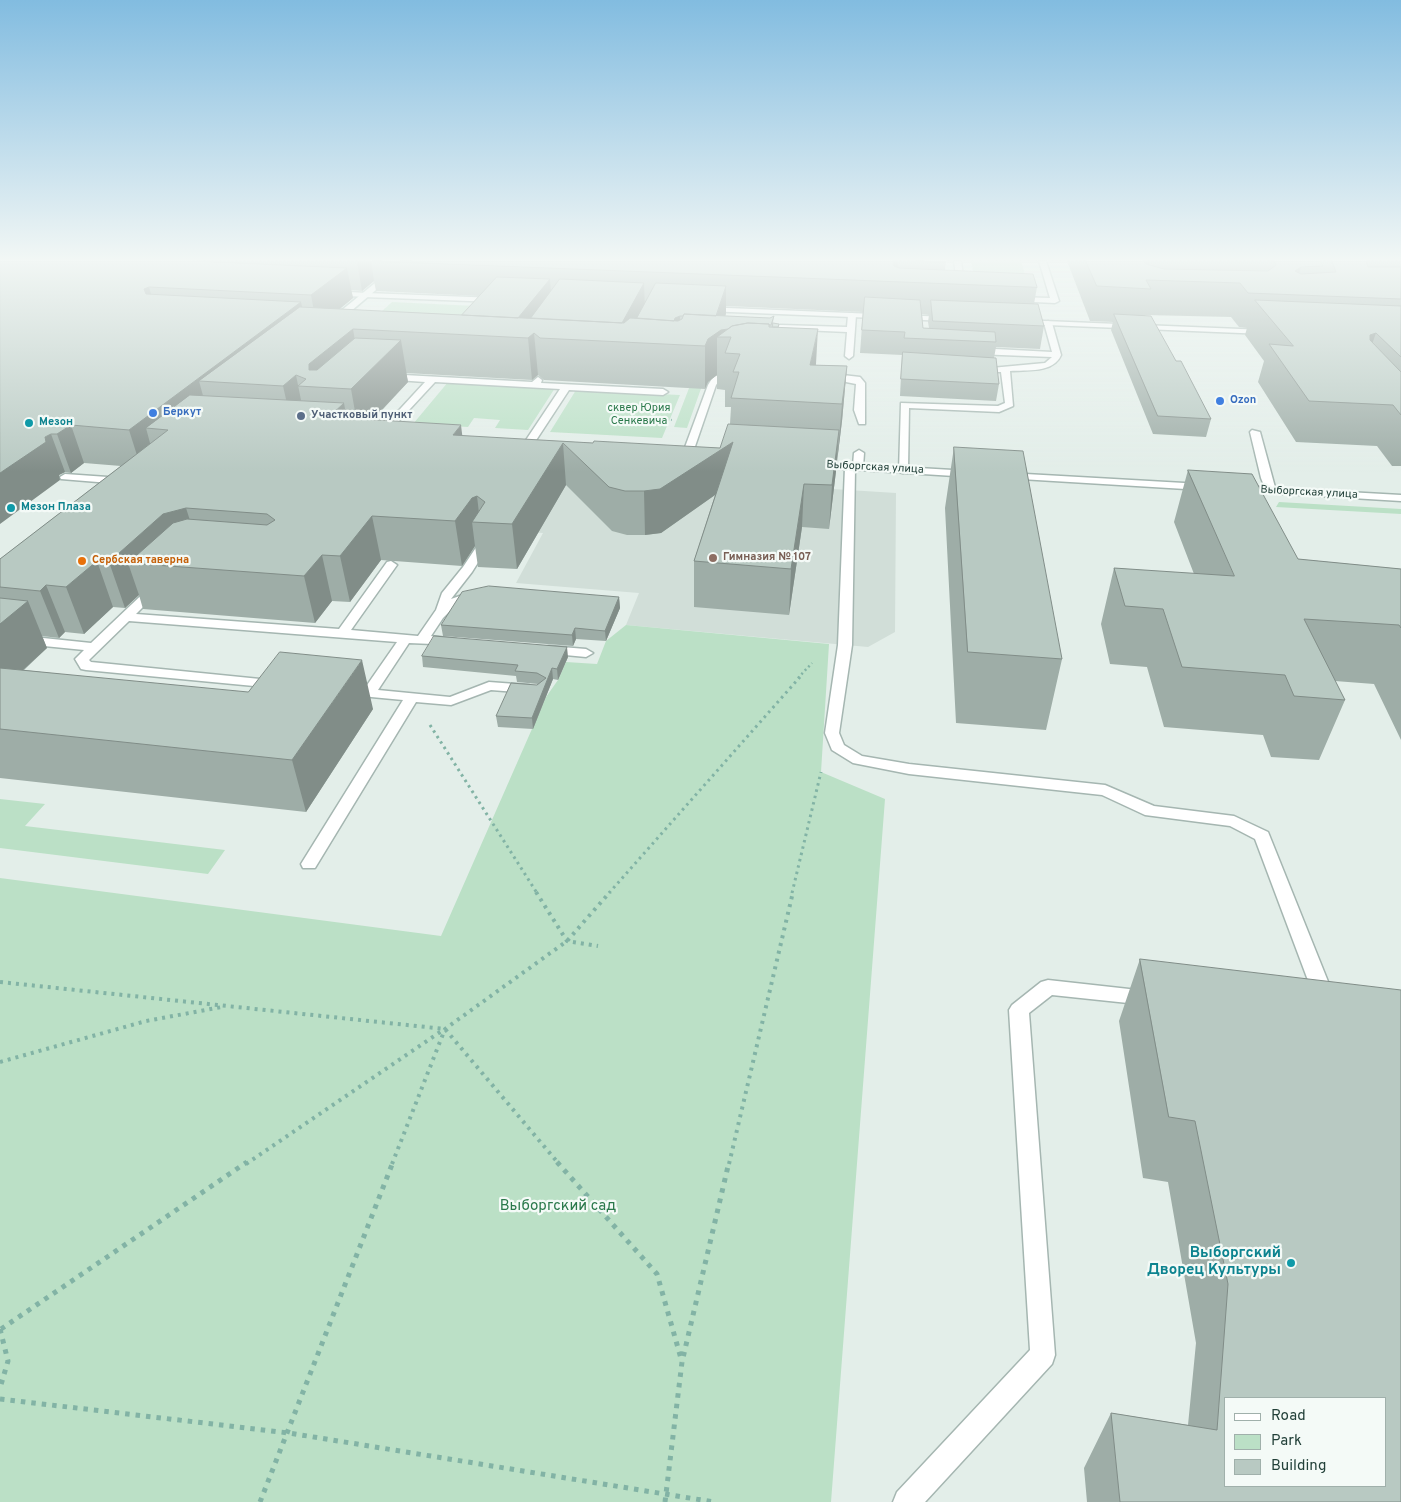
<!DOCTYPE html>
<meta charset="utf-8">
<style>
body{margin:0}
#map{position:relative;width:1401px;height:1502px;overflow:hidden;background:#e3eee9;font-family:Overpass,sans-serif}
canvas{display:block}
.legend{position:absolute;left:1224px;top:1397px;width:162px;height:90px;box-sizing:border-box;background:#f4faf7;border:1px solid #a0b0ab;margin:0;padding:6px 9px;list-style:none;font-size:15px;color:#224039}
.legend li{display:flex;align-items:center;gap:10px;height:25px}
.legend b{width:25px;border:1px solid #a0b0ab}
</style>
<div id="map">
<canvas width="1401" height="1502"></canvas>
<ul class="legend">
<li><b style="height:6px;background:#fff"></b>Road</li>
<li><b style="height:14px;background:#bbe0c6"></b>Park</li>
<li><b style="height:14px;background:#b8c9c2"></b>Building</li>
</ul>
</div>
<script>
const context = document.querySelector('canvas').getContext('2d');
context.lineJoin = 'round';
function paint(path, color) {
  context.fillStyle = color;
  context.fill(path, 'evenodd');
}
function strokePath(path, color, width, dash) {
  context.strokeStyle = color;
  context.lineWidth = width;
  context.lineCap = dash ? 'butt' : 'round';
  context.setLineDash(dash || []);
  context.stroke(path);
}
function label(font, color, halo, rows, align = 'center') {
  context.font = font + ' Overpass,sans-serif';
  context.lineWidth = 4.5;
  context.setLineDash([]);
  context.textBaseline = 'middle';
  context.strokeStyle = halo;
  context.fillStyle = color;
  for (const [text, x, y, turn = 0] of rows) {
    context.save();
    context.translate(x, y);
    context.rotate((+turn || 0) * Math.PI / 180);
    context.textAlign = isNaN(turn) ? turn : align;
    if (halo) context.strokeText(text, 0, 0);
    context.fillText(text, 0, 0);
    context.restore();
  }
}
paint(new Path2D(`
 M466,466L896,493L895,632L868,647L626,625L639,593L516,583L543,533L426,524Z`), '#d1ded8');
paint(new Path2D(`
 M971,261H1021L1032,296L977,294Z
 M392,302L477,306L443,343L352,338Z
 M448,382L555,388L528,430L495,428L500,420L474,418L468,427L413,424Z
 M691,383H703L687,428L674,427Z
 M576,390L680,395L662,438L550,432Z
 M1279,502L1401,509V514L1276,507Z
 M626,625L829,644L821,772L885,799L831,1502H0V878L441,936L546,697L558,680L566,662L597,664L606,641Z
 M0,799L45,804L25,826L225,850L208,874L0,848Z`), '#bbe0c6');
const service = new Path2D(`
 M954,261H961L965,291L958,289Z
 M1039,261H1046L1059,301L1055,303L1013,301V297H1016L1050,298Z
 M331,291L367,293L371,295L367,297L328,295L327,293Z
 M852,313L856,315L853,356L849,359L845,356L847,332L780,329L776,327L780,325L847,327L848,315Z
 M1048,321L1052,323L1061,355C1054,373 1026,370 1010,371L1013,406L999,412L909,408L908,470L903,473L899,472L901,403L998,406L1005,403L1001,372H991V368L1045,363L1052,357L976,354L972,351L976,348L1052,352L1044,323Z
 M733,370L740,372L719,381L716,385L691,458L682,460L681,458L708,385L713,377Z
 M386,374L532,382L538,377L542,380L541,383L663,389L668,392L663,395L569,390L529,451L525,452L520,449L560,389L435,382L384,437H378V433L425,382L383,379V375Z
 M834,374L860,377L865,383V424H859L854,410L856,384L831,379V375Z
 M1252,430L1260,432L1276,491L1275,493H1267L1261,478L1250,432Z
 M859,450L864,453L863,467L855,469L852,645L839,733L844,745L862,756L909,764L1105,785L1154,806L1234,816L1268,832L1335,999L1332,1004L1325,1006L1318,1004L1315,999L1255,839L1230,826L1145,815L1102,795L909,774L853,763L832,750L825,733L838,645L845,467L853,465L854,453Z
 M65,474L122,478L127,481L122,484L61,479L60,477Z
 M483,542L489,545L472,572L451,599L477,590L483,594L454,607L443,618L431,636L456,639L458,642L456,645L409,643L378,690L450,697L489,682L529,685L536,689L529,693L491,690L451,705L416,702L315,868H303L301,864L403,700L350,695L343,691L350,687L365,688L397,642L129,621L89,660L91,662L280,681L282,684L280,687L275,688L86,670L81,669L75,659L84,650L24,644L17,640L24,636L91,643L152,585L156,584L162,588L136,614L339,629L387,562L391,561L397,565L351,630L418,636L436,610L442,593L463,567L479,543Z
 M549,646L586,649L593,653L586,657L544,653L542,650L544,647Z
 M1048,980L1147,991L1154,993L1157,998L1154,1003L1147,1005L1052,995L1029,1013L1055,1355L1052,1364L925,1502H893L897,1492L1030,1350L1009,1010L1012,1005L1041,982Z`);
const minor = new Path2D(`
 M367,293L496,298L500,300L496,302L364,297L363,295Z
 M703,307L948,317L952,319L948,321L706,311L702,309Z
 M1020,320L1265,330L1269,332L1265,334L1023,324L1019,322Z
 M816,462L970,471L975,474L970,477L812,467V463Z
 M1008,473L1202,484L1207,487L1202,490L1004,478L1003,476Z
 M1240,486L1401,495V501L1236,491L1235,489Z`);
const secondary = new Path2D(`
 M402,261H410L337,323H331V319Z`);
strokePath(service, '#a5b6b1', 3);
strokePath(minor, '#a5b6b1', 3);
strokePath(secondary, '#a1bab2', 3);
strokePath(new Path2D(`
 M659,419L673,420`), '#82b3a5', 2, [1, 2]);
strokePath(new Path2D(`
 M798,678L812,663`), '#82b3a5', 2.5, [2, 3]);
strokePath(new Path2D(`
 M430,725L537,893
 M609,893L800,677
 M792,893L821,772`), '#82b3a5', 3, [2.5, 4]);
strokePath(new Path2D(`
 M536,892L567,941L598,946
 M0,982L445,1029L559,1164
 M0,1062L146,1021L222,1007
 M246,1164L443,1030
 M392,1164L445,1029L567,941L610,892
 M729,1164L793,892`), '#82b3a5', 4, [3, 5]);
strokePath(new Path2D(`
 M557,1162L657,1274L682,1362
 M0,1329L8,1361L0,1388
 M1,1329L247,1162
 M0,1399L289,1433L714,1502
 M260,1502L393,1162
 M665,1502L682,1362L729,1162`), '#82b3a5', 5, [4.5, 6]);
paint(service, '#fff');
paint(minor, '#fff');
paint(secondary, '#fff');
paint(new Path2D(`
 M0,261H946L945,270L1037,287L1034,304L1044,326L1040,349L996,347L994,358L999,384L996,401L900,396L902,355L860,353L863,312L726,306L725,316L770,318L774,316L773,323L779,324V327L816,365L847,366L842,421L829,529L802,527L789,615L694,607V561L715,495L661,533L645,535H627L612,531L566,485L517,569L478,567L475,546L462,566L381,560L350,602L332,601L315,623L143,609L139,595L125,608L113,607L84,634L65,632L59,638L42,636L47,648L24,670L373,709L306,812L0,778V559L121,466L84,463L71,473L65,472L59,475L60,480ZM374,281L376,291L479,296L462,315L340,309L353,298L351,290L362,291ZM922,314L929,315L928,322L929,328H923ZM406,373L532,380L538,375L544,380L705,389L708,382L717,375V389L725,390V407H731L730,424L720,448L593,443L462,436L373,420L408,382Z
 M1067,261H1401V466H1392L1377,446L1296,442L1258,382L1264,361L1245,335L1247,328L1239,327L1231,317L1145,315V316L1176,361L1211,419L1206,437L1153,434L1111,330L1113,322L1090,321Z
 M954,447L1062,659L1046,730L956,723L945,508Z
 M1188,470L1298,559L1401,569V740L1374,684L1335,681L1345,700L1319,760L1271,757L1263,735L1164,727L1147,667L1110,664L1101,624L1114,568L1194,574L1174,522Z
 M619,597L620,608L606,641L576,639L573,646L443,636L441,625Z
 M422,656L568,657L558,680L553,679L533,729L498,727L496,716L538,684L517,682L516,676L423,667Z
 M1140,959L1401,1502H1087L1084,1468L1111,1413L1188,1425L1196,1343L1168,1182L1143,1178L1119,1021Z`), '#9eada7');
paint(new Path2D(`
 M357,261H371L374,281L362,291Z
 M893,261H898L896,282Z
 M1132,261H1149L1146,276Z
 M1301,267L1293,294L1295,271Z
 M347,268L353,298L317,327L311,295Z
 M550,279L552,307L530,335L516,319Z
 M644,283L645,311L636,321L621,324Z
 M726,286V314L721,330L754,325L740,354L731,337H717V375L708,382L705,389V346L716,317Z
 M149,287L158,318L153,320L144,289Z
 M301,302L308,334L199,381L208,414L146,428L154,458L141,468L129,430Z
 M680,316V345L673,322L675,318Z
 M353,329L360,370H309V364Z
 M818,329L815,381L810,365Z
 M534,333L538,375L532,380L528,338Z
 M1376,333L1363,370L1370,335Z
 M401,340L408,382L359,434L351,389Z
 M847,366L842,421L837,461L842,404Z
 M296,375L305,420L293,430L283,386Z
 M344,403L351,443L329,417Z
 M71,425L84,463L71,473L57,434Z
 M461,425L466,466L453,435Z
 M839,430L836,471L829,529L832,485Z
 M51,434L65,472L59,475L60,480L0,524V473L45,437Z
 M733,442L732,483L661,533L645,535L644,491Z
 M563,443L566,485L517,569L512,524Z
 M804,484L802,527L789,615L791,569Z
 M477,496L480,522H472L475,546L462,566L455,521L472,498Z
 M186,508L200,552L128,563L139,595L125,608L109,562L163,514Z
 M372,516L381,560L350,602L340,556Z
 M322,555L332,601L315,623L304,576Z
 M97,561L113,607L84,634L66,587Z
 M46,585L65,632L59,638L40,591Z
 M619,597L620,608L606,641L605,631Z
 M28,601L47,648L0,691V607Z
 M575,628L576,639L573,646L572,635Z
 M567,647L568,657L558,680L557,669Z
 M362,660L373,709L306,812L292,760Z
 M552,668L553,679L533,729L532,718Z`), '#818d88');
const building = new Path2D(`
 M0,261H191L347,268L311,295L149,287L144,289L146,294L301,302L129,430L71,425L57,434H51L45,437L46,442L0,473Z
 M372,261H893L894,266L899,268L1033,274L1037,287Z
 M915,261H946V262Z
 M1086,261H1143L1146,264L1164,269L1268,271L1276,265L1274,261H1320L1323,266L1301,267L1295,271L1301,274L1336,272L1332,261H1366L1368,267H1401V299L1248,293L1240,283L1146,280L1151,289L1097,286Z
 M497,277L550,279L518,318L462,315Z
 M560,279L644,283L622,323L531,318Z
 M656,283L726,286L716,316L684,314L683,316H680L675,318L674,321L637,318Z
 M865,297L920,300L923,328L995,332L996,342L904,338L905,332L862,330Z
 M931,300L1038,304L1044,326L933,321Z
 M1255,300L1401,306V357L1376,333L1370,335V340L1401,372V415L1393,405L1309,401L1269,344L1293,346Z
 M300,307L624,323L630,318L678,321L682,319L684,314L770,318L774,316L771,325H769V324L748,323L732,326L728,329L721,330L708,339L705,346L540,338L534,333L528,338L353,329L309,364V370H317L355,338L401,340L351,389L298,386L306,379L296,375L283,386L199,381Z
 M1114,314L1151,316L1176,361H1181L1211,419L1158,416Z
 M748,323L769,324V327L818,329L810,365L847,366L842,404L731,398L739,372H733L740,354L725,353L731,337H717L732,326Z
 M773,323L779,324L778,327H773Z
 M903,352L996,358L999,384L901,379Z
 M190,395L344,403L329,417L461,425L453,435L593,443L594,441L720,448L728,424L839,430L832,485L804,484L791,569L694,561L733,442L660,489L644,491H625L609,487L563,443L512,524L472,522L485,502L477,496L472,498L455,521L372,516L340,556L322,555L304,576L128,563L173,523L187,519L267,525L275,520L267,514L186,508L163,514L109,562L97,561L66,587L46,585L40,591L0,587V559L168,430L146,428Z
 M954,447L1023,451L1062,659L968,652Z
 M1188,470L1252,474L1298,559L1401,569V628L1399,625L1304,619L1345,700L1294,696L1285,675L1182,667L1163,609L1125,606L1114,568L1234,576Z
 M489,586L619,597L605,631L575,628L572,635L441,625L462,592Z
 M0,598L28,601L0,624Z
 M434,636L567,647L557,669L552,668L532,718L496,716L511,683L537,685L546,678L537,673L515,671L518,665L422,656Z
 M280,652L362,660L292,760L0,729V668L248,692Z
 M1140,959L1401,990V1502H1120L1111,1413L1217,1430L1228,1284L1195,1121L1169,1117ZM1225,1398H1385V1486H1225Z`);
paint(building, '#b8c9c2');
strokePath(building, '#818d88', 1);
const sky = context.createLinearGradient(0, 0, 0, 472);
sky.addColorStop(0, '#82bce0');
sky.addColorStop(0.55, '#f2f7f5');
sky.addColorStop(1, '#f2f7f500');
context.fillStyle = sky;
context.fillRect(0, 0, 1401, 472);
for (const [x, y, r, color] of [
 [1220,401,5,"#3f7fe0"],
 [153,413,5,"#3f7fe0"],
 [301,416,5,"#5c6f8a"],
 [29,423,5,"#0f9aa8"],
 [11,508,5,"#0f9aa8"],
 [713,558,5,"#8d6e63"],
 [82,561,5,"#e8710a"],
 [1291,1263,5,"#0f9aa8"]
]) {
  const dot = new Path2D();
  dot.arc(x, y, r, 0, 2 * Math.PI);
  context.fillStyle = color;
  context.fill(dot);
  strokePath(dot, '#f4faf7', 2);
}
label('bold 11px', '#366cbe', '#f4faf7', [
 ["Ozon",1230,401],
 ["Беркут",163,413]
], 'left');
label('11px', '#2a794b', '#f4faf7', [
 ["сквер Юрия",639,409],
 ["Сенкевича",639,422]
]);
label('bold 11px', '#4e5e75', '#f4faf7', [
 ["Участковый пункт",311,416]
], 'left');
label('bold 11px', '#0d838f', '#f4faf7', [
 ["Мезон",39,423],
 ["Мезон Плаза",21,508]
], 'left');
label('11px', '#224039', '#f4faf7', [
 ["Выборгская улица",875,468,3],
 ["Выборгская улица",1309,493,3]
]);
label('bold 11px', '#785e54', '#f4faf7', [
 ["Гимназия № 107",723,558]
], 'left');
label('bold 11px', '#c56008', '#f4faf7', [
 ["Сербская таверна",92,561]
], 'left');
label('15px', '#2a794b', '#f4faf7', [
 ["Выборгский сад",558,1207]
]);
label('bold 15px', '#0d838f', '#f4faf7', [
 ["Выборгский",1281,1254],
 ["Дворец Культуры",1281,1271]
], 'right');
</script>
